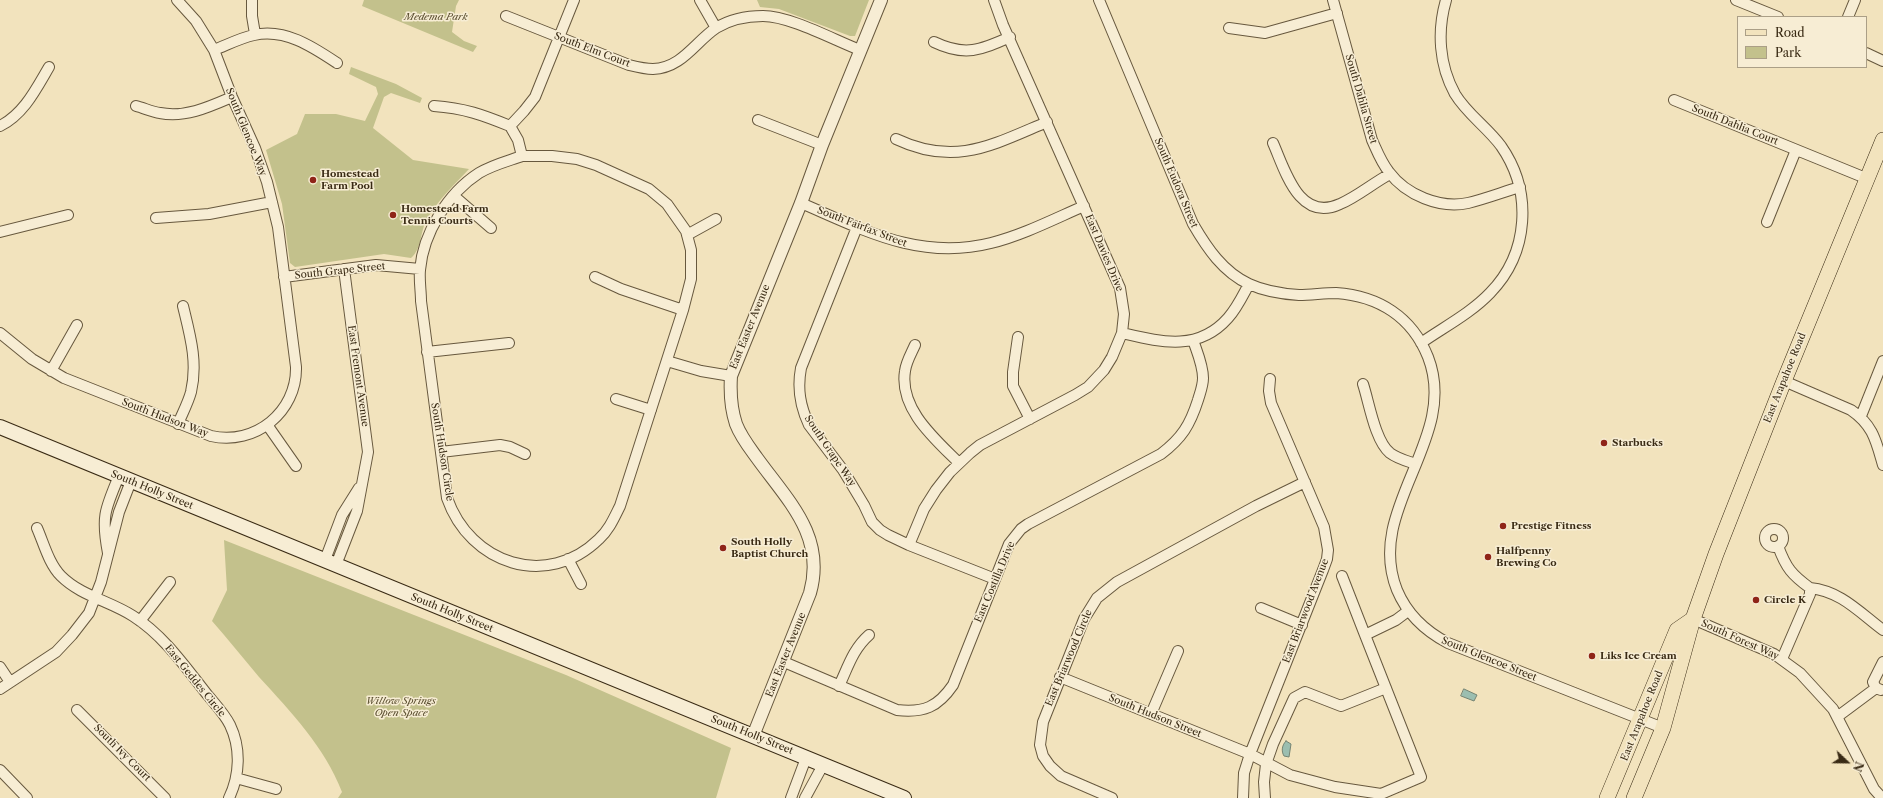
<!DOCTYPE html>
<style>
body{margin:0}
#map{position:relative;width:1883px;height:798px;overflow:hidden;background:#f2e3bd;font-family:"Libre Caslon Text",serif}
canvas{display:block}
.legend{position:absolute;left:1737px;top:16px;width:130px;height:52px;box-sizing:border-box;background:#f7edd4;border:1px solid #ab9f87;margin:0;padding:5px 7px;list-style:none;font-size:12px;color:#392a14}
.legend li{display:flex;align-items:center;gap:8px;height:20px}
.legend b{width:20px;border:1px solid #ab9f87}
.north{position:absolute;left:1827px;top:742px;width:40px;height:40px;-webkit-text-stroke:3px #f7edd4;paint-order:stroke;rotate:112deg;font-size:11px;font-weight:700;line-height:16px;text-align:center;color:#392a14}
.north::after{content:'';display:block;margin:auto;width:14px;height:18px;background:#392a14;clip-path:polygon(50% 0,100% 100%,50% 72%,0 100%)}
</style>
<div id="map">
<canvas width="1883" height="798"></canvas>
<ul class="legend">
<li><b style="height:5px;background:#f2e3bd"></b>Road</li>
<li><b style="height:11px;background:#c3c18c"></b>Park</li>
</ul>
<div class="north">N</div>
</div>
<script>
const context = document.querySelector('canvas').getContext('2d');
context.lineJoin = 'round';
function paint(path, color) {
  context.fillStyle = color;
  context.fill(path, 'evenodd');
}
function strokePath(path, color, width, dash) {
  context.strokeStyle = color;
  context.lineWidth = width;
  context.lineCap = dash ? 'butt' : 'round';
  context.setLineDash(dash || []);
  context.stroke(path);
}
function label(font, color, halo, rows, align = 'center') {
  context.font = font + ' "Libre Caslon Text",serif';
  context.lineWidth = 3;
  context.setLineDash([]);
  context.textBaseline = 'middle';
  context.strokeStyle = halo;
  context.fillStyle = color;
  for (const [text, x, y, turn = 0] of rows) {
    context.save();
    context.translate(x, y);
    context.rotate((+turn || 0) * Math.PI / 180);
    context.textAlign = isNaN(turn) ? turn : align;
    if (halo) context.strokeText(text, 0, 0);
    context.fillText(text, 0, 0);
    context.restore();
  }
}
paint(new Path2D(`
 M364,0H459L456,6L452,32L464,41L477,46L473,52L362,6Z
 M757,0H869L855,36H850L779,9L760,7Z
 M351,67L396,84L422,98L420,103L391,93L384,97L373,128L413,160L469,169C454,185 439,199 427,219C420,231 422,249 411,258L384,254L295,267L290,263L282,204L266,150L297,134L305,114H336L365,121L378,94L376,87L349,74Z
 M224,540L566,675L731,748L716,798H338L342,792C324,746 291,712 259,677C243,658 228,639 212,621L227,590Z`), '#c3c18c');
const water = new Path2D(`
 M1464,689L1477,695L1474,701L1461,696Z
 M1286,741L1291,744L1289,757L1284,756C1281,751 1282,745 1286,741Z`);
paint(water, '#9bbeb0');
strokePath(water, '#748372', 1);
const minor = new Path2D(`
 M252,0V16L255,34
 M700,0L716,28
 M1099,0L1193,224C1207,248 1223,272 1249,284C1264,291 1283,294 1299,295C1311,295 1324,293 1336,293C1379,296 1412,317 1428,357C1460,439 1364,508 1397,590C1407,614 1425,631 1448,643L1663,728
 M1333,0L1372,140C1377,151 1381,162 1389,172C1406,195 1440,209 1468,203C1485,199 1503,192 1520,187
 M1736,0L1778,17
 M506,16L629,65C637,67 645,69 653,69C682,68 695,42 716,28C729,20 747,16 763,16C790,16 834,40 860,50
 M1848,17L1855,0
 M1229,28L1265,33L1337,13
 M934,42C965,57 981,50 1010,37
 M214,50C227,45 240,38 254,35C285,28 313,47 337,63
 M1866,53L1883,61
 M1674,100L1868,179
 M136,106C144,108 152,112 160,113C185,118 209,107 232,97
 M434,106C464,108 483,115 510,126L518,140L522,156
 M758,120L822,145
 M0,126C24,114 36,89 49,67
 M510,126L524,111L535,97L574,0
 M896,139C955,167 992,145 1047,122
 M1273,143C1285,170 1299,223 1340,204C1357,197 1373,183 1390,174
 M522,156H552L577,159L596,165L649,189L667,204L686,231L691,250V279L683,310L620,506C614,518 609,530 599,539C547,590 470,564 447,498L421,301C421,291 419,280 420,270C423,233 448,193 479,173C492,165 508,161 522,156Z
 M454,196L491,228
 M801,203C864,230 920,261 991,243C1023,235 1054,219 1084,206
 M156,218L209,214L272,202
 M1767,222L1796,150
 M857,227L801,368C797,389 800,406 809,425L843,470L864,505L872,522L880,530L888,535L909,545L995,579
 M0,232L68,215
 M687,235L716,219
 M284,277L376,265L420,269
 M595,277L621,289L683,310
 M0,333L32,359L64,378L211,436C255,446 297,412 296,367L278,227L267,182L255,148L232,97L214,50L196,21L177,0
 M1122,333C1161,342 1198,352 1228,318C1237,308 1243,295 1249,284
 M1018,337L1013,372V386L1030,419
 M1421,343C1444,327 1471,313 1490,293C1529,253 1533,192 1501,146C1487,127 1467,114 1455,94C1439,65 1437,31 1446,0
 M915,345C911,354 906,362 905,371C899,409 935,439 959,463
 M427,352L509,343
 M667,361L701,371L731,376
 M51,371L77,325
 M1784,381L1851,410C1873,425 1876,441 1883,465
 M1363,384C1369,402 1375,441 1390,453C1398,459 1407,461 1416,464
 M616,399L651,410
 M1861,416L1883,361
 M178,424C182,414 188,403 191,392C198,362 190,335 183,306
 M268,426L296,466
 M441,452L500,445L510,447L525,454
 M37,528C44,544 49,564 61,576C81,596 110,601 133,616C163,635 184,665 206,693C214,703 224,713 230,725C241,748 240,775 229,798
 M1765 538a9 9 0 1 1 18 0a9 9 0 1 1-18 0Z
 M909,545L924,509L936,490L950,472L970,453L980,445L1075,395L1088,387L1104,370L1112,357L1122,333L1124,314L1120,288L1003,25L994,0
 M1778,546C1786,568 1792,575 1810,588
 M108,553C101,517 105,509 119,476
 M568,559L581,584
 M325,560L342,515L359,488
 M336,565L357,511L368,452L344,269
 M1342,576L1365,635
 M1261,608L1302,625
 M1693,619L1774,654L1800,673L1833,709L1874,789L1882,798
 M140,621L170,582
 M1782,659L1810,594V588C1841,591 1860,613 1883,630
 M784,662L897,710C924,713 938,707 953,685L1009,544L1021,529L1028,524L1161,454C1182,438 1190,425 1198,400C1200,393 1203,386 1203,378C1203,365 1197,352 1193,340
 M0,667L10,682
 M1060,677L1250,754L1290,775L1335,787L1381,794L1421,777L1365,635L1396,620L1408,611
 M839,686C848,667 853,649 869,635
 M0,689L56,652L72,635L89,613L101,582L119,512L131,481
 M1881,690L1876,688L1873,682L1883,662
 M77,710L165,798
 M1151,714L1178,651
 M1837,717L1876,688
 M0,770L27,798
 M236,778L276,789
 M791,798L806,758
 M805,798L823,765
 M1112,798L1061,776L1050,766L1043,756L1040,745L1043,722L1084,619L1097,598L1117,582L1256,506L1305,482
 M1243,798L1244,773L1250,754L1323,570L1327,559L1328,550L1324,527L1271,403L1269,391L1270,379
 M1265,798L1264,782L1266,764L1273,744L1294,698L1305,692L1341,706L1386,688`);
const tertiary = new Path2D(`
 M753,736L810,593C826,536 788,501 757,458C749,447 741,437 736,424C731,409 730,392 731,376L801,203L822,145L881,0`);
const secondary = new Path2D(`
 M0,427L904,798`);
const primary = new Path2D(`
 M1607,798L1677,630L1693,619
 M1634,798L1663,728L1693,619L1716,554L1784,381L1883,140`);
strokePath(minor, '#67583e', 12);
strokePath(tertiary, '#67583e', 14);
strokePath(secondary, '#392a14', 16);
strokePath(primary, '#392a14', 16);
strokePath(minor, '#f7edd4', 10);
strokePath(tertiary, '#f7edd4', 12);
strokePath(secondary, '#f7edd4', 14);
strokePath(primary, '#f2e3bd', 15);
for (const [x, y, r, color] of [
 [313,180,4,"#8f2418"],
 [393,215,4,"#8f2418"],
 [1604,443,4,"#8f2418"],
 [1503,526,4,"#8f2418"],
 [723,548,4,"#8f2418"],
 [1488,557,4,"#8f2418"],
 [1756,600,4,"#8f2418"],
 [1592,656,4,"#8f2418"]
]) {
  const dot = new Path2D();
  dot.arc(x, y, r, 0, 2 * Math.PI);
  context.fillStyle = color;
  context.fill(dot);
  strokePath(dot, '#f7edd4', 1.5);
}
label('italic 10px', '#5c5032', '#f7edd4', [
 ["Medema Park",436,17],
 ["Willow Springs",401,701],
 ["Open Space",401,713]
]);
label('10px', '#392a14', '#f7edd4', [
 ["South Elm Court",592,50,21],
 ["South Dahlia Street",1361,99,74],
 ["South Dahlia Court",1735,125,22],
 ["South Glencoe Way",246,132,68],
 ["South Eudora Street",1176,183,67],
 ["South Fairfax Street",862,227,21],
 ["East Davies Drive",1104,253,67],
 ["South Grape Street",340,271,-6],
 ["East Easter Avenue",750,327,-68],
 ["East Fremont Avenue",358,376,82],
 ["East Arapahoe Road",1785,378,-68],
 ["South Hudson Way",165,418,21],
 ["South Grape Way",830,451,56],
 ["South Hudson Circle",442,452,81],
 ["South Holly Street",152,490,22],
 ["East Costilla Drive",995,582,-67],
 ["East Briarwood Avenue",1306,611,-69],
 ["South Holly Street",452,613,22],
 ["South Forest Way",1740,640,24],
 ["East Easter Avenue",786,655,-68],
 ["East Briarwood Circle",1069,658,-67],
 ["South Glencoe Street",1489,659,22],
 ["East Geddes Circle",195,681,51],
 ["South Hudson Street",1155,716,22],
 ["East Arapahoe Road",1642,716,-68],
 ["South Holly Street",752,735,22],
 ["South Ivy Court",122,753,45]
]);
label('bold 10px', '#392a14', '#f7edd4', [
 ["Homestead",321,174],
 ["Farm Pool",321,186],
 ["Homestead Farm",401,209],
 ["Tennis Courts",401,221],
 ["Starbucks",1612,443],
 ["Prestige Fitness",1511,526],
 ["South Holly",731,542],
 ["Baptist Church",731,554],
 ["Halfpenny",1496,551],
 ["Brewing Co",1496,563],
 ["Circle K",1764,600],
 ["Liks Ice Cream",1600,656]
], 'left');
</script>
